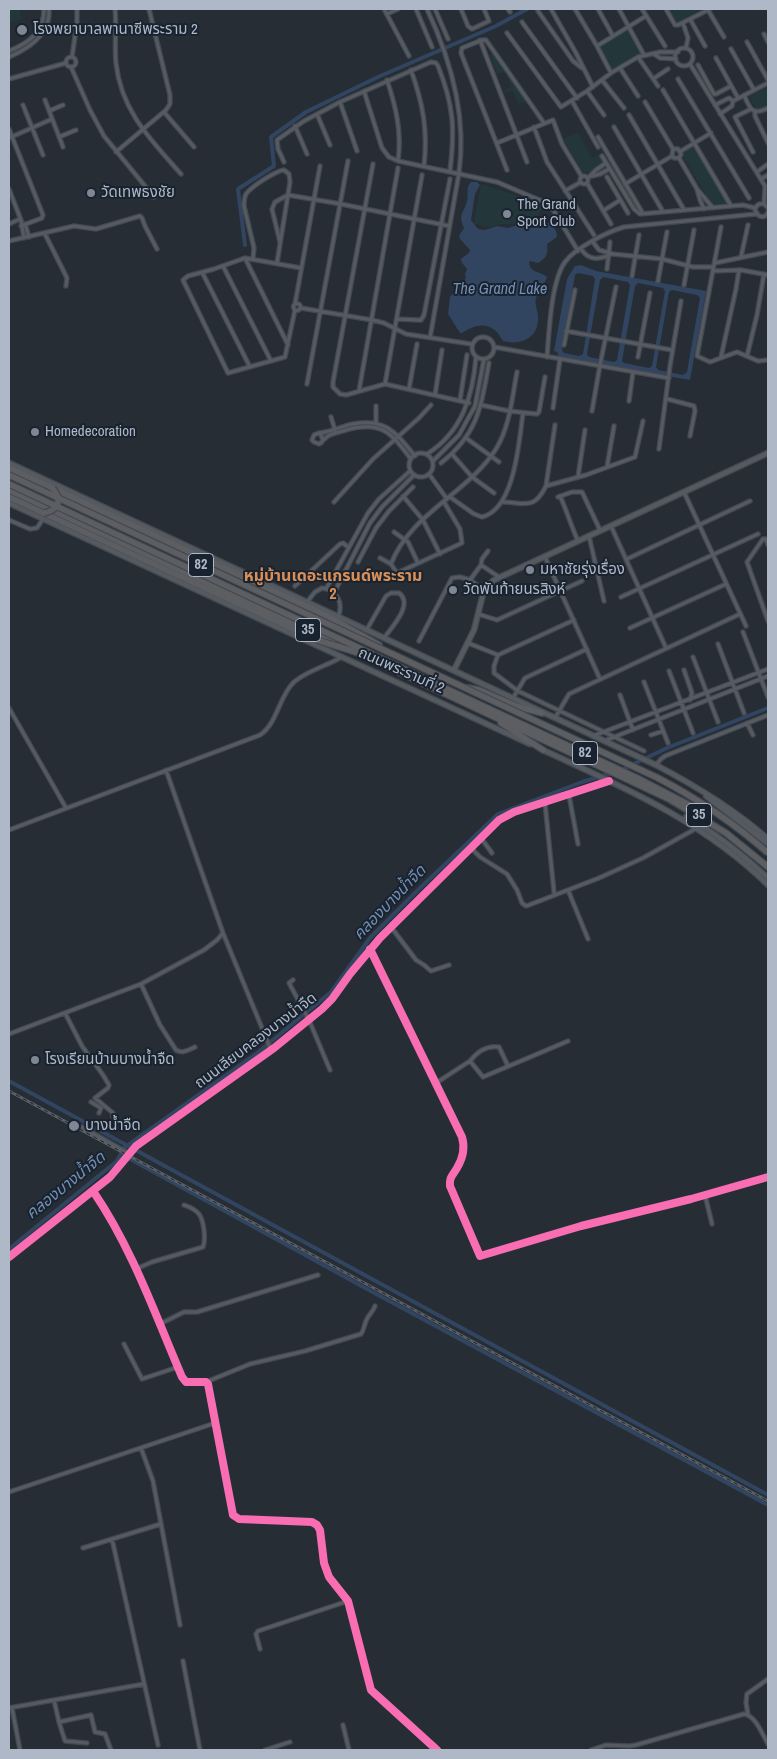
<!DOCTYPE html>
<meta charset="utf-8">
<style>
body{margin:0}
#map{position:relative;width:777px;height:1759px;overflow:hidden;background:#262d35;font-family:"Archivo Narrow",sans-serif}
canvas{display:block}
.frame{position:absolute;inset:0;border:10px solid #afb8c7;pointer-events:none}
</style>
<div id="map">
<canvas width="777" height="1759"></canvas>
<div class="frame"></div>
</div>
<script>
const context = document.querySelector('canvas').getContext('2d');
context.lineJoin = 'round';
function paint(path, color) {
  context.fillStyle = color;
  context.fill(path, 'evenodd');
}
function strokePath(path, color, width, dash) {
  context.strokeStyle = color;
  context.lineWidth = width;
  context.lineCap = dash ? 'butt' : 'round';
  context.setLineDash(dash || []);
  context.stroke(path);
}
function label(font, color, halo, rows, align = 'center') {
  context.font = font + ' "Archivo Narrow","Noto Sans Thai",sans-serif';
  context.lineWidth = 4;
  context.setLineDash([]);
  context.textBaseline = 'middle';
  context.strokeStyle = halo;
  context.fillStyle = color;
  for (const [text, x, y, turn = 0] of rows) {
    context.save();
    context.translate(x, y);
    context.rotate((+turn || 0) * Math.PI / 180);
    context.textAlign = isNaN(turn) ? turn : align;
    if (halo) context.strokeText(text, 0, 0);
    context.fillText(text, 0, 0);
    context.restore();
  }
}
paint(new Path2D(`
 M9,9H19L22,19L10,22Z
 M668,9H701L676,23Z
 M628,30L641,54L611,70L598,47Z
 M493,53L527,101L518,104L513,91L505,93L504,90L512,87L505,71L497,74L490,54Z
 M768,87V106L756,109L749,97Z
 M578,133L592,158L599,155L603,163L588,173L583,172L563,139Z
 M693,145L729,205L713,207L682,155L683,152Z
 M481,184L545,205L530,227L517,224H501L490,227L474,224Z`), '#23373b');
paint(new Path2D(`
 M471,182H477L480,185L475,194L471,220L478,229L485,230L497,226L508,228L517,225L527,228H533L539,223H550C554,227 557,231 557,237L547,244C548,253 547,258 538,263L530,261L529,263C531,274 541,271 547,277C545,284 539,290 536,298C534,303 538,311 538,317C539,338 521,346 503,341C493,322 479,322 462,333H460L448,314L450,297L466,278L465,274L467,269L462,263L461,259L469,253L470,250L460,239L459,236L464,228C458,213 463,215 467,201C469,193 465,189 471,182Z
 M581,265L596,271L706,291L690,380L559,357L557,352L554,351L567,279L575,266ZM578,273L593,276L595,279L583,354L579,356L564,353L562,350L575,275ZM603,277L628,282L630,285L617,360L614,362L589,357L587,354L600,280ZM638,283L663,288L665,291L652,366L649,368L624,363L622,361L635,286ZM672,290L697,295L700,298L687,372L683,375L658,370L656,367L669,292Z`), '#314560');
strokePath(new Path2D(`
 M245,245L238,189L274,166L271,137L306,112L378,77L496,26L527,9
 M619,771L667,748L768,708
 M9,1081L768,1495
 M121,1154L367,1289L768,1505
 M9,1249L117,1161L124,1148L256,1054L331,992L370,938L419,889L498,814L582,782L612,773`), '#314560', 4);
const street = new Path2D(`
 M115,9C117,27 114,45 116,63C121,111 151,140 181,174
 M384,9L409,56
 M416,9L432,47
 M427,9C451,60 467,116 459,173L430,338
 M435,9L448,39
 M461,9L468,26L472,29L489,21L484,9
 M508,9L510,12
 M551,9L576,53L593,87
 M575,9L597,46
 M598,9L613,36
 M619,9L644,55
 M642,9L665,46
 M666,9L675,25H678L710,9
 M708,10L724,37
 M538,11L573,61L582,68
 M387,14L398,9
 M690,19L705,46
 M522,22L577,98
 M683,23L688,38L686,48
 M507,33L561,107L587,91L611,73L638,57L660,52H678
 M764,34L768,42
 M480,40L527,162
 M747,42L768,80
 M675 57a9 9 0 1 1 18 0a9 9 0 1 1-18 0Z
 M731,49L754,90
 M9,51C29,43 44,32 44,9
 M654,54L660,58L676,59
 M9,57C30,48 51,34 49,9
 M72,57L77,23V9
 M638,57L658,86
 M66 62a5 5 0 1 1 10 0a5 5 0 1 1-10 0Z
 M716,58L738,98
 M690,64L765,186L764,204
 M698,65L714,94H716L731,86
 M71,67L90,110L104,136L154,197
 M620,68L638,96
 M411,70C423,104 428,130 424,166
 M611,73L597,46L646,16
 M9,79L66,63
 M653,79L668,69
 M678,79L749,198
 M387,80C396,107 402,132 398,161
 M602,80L624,108
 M663,90L730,204
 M364,91L382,148L389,157L398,161L497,182L544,202L554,211L578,251
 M587,91L604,115
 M744,95C750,109 752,116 768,108
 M45,100L63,147
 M572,101L598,147
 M340,102L357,151
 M645,102L673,149L672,156L674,158H679L681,154L678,149H673
 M23,105L43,155
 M715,105L729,98L733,101
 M751,109L735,117L753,152
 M49,111L63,105
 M164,112L194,147
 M755,112V116L768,143
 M317,114L330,145
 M720,114L732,106L733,101L768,83
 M629,115L683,208
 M295,126L307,154
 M534,127L547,162L594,235
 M614,127L662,210
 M9,129L43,215L42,218L21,226
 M59,137L76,130
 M598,137L642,212
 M9,138L52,119
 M497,143L553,120L562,144L582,177
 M681,151L711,133
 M116,152L166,110L170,104V95L149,9
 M602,156L634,209L640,214L743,205L755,208
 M679,158L697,189L713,208
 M284,162L278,149L277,140L304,121L340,102L431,62L436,63L438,66C454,106 455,129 450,171
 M373,164L333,382V387L340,394L346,395L385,384L469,403
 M507,170L461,53L462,48L482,40H486L544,123
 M757,172L768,164
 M592,176L600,174L609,169
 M580 180a4 4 0 1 1 8 0a4 4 0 1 1-8 0Z
 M607,177L628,213
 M588,178L596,170L606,163
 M761,179L768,175
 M587,183L611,224
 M625,184L672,156
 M9,189L21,220L24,238
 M697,189L700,200L704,209
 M565,191L581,182
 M768,208L764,204C759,203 756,205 755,210L758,215C762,218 766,217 768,212
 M603,211L620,200
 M9,224L20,219
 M25,224L29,237
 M721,227L697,356L710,362L737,352L758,361L768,360
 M45,234L67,278L66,286
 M9,241L74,226L96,229L140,216L142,218L145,226L157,249
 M280,242L272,209L275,202L288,195L341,204L449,226
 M593,242L599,250L613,254L662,259L693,267H713
 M581,249C589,261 599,260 612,254
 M741,257L748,225
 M245,258L288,345
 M253,258L254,248L244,206C244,202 244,198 246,194C251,187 275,171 284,170L289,174L290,182L277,263
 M715,263L768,252
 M223,266L271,361
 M607,269L610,242
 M713,271L741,270L768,275
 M202,272L250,367
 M632,276L639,235
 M658,281L667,232
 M684,285L694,230
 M293.5 307a3.5 3.5 0 1 1 7 0a3.5 3.5 0 1 1-7 0Z
 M295,304L320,166
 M301,308L372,320L384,323L406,334L471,344
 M295,310L285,357L228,373L183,280L188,276L214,269L245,258L301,268
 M397,319L418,320H421L424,315L450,179
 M566,331L672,350
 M472 348a11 11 0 1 1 22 0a11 11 0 1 1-22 0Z
 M564,345L575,290
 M494,347L669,378
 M747,356L757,315L764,274
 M547,357C549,333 551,281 565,262C575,248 607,232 624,227L756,214
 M638,357L650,293
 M721,357L736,289L739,270
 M307,384L348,161
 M385,384L422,175
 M409,389L417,344
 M359,391L398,168
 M435,395L442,350
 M667,399L694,406L695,411L690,436
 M460,400L467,355
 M629,401L633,372
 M481,405L509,411L537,414L539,412L545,377
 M553,408L560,359
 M592,411L600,365L616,287
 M331,417L335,430
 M376,423V406
 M319,433C331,432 342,426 353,424C386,418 396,433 415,456
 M466,438L499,462
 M321,443L323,440L321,435L319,433L314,435L312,440L314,442L319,444C322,442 324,439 328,436C333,433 341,432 346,430C382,420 391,433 411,459
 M659,449L670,366L681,301
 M409 465a12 12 0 1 1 24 0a12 12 0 1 1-24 0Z
 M427,454C462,432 473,396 476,357
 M452,454L472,477L494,493
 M433,461L459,435L475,406L484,359
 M441,463C478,434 481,407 489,363
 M607,467L614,426
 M429,474L447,499
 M578,477L585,430
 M546,486L586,475L635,457L643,421
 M684,492L746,626
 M403,496L423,520L440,554
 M560,496C567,511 571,526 578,541
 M450,497L474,514L482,517C515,509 519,441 523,413
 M558,497L572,492H582L600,530
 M334,502L373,459L419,418L431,405
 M503,502C526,503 534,510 546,486L555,425
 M9,520L30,529L37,528L43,519
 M611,526L666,648
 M394,532L408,542L418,563
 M589,536L604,601
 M768,545L766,539H763L747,562L768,621
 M545,557L600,679
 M380,558L391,564L397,573L462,543L460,529L444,502
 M627,559L750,501
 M358,562L376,528L389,511L413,487
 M391,564C410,514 468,493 496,449C510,426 512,398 517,372
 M481,565L482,559L488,551
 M470,580L484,590
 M295,586L340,544L343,543L348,547
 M326,589L368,513L379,499L410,471
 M334,593L370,523L382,507L414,475
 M621,597L758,534
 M307,602L315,592L322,588C337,590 344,603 338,617
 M478,614L497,620L582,581
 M630,628L726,584
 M366,631L386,596L391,593H399C414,604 392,627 384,638
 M743,632L768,697
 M419,641L452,578L460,577L470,580L481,565L499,577
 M468,643L498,655L574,620
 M718,644L744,713
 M498,655L494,666V673L518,691L644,751
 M693,657L718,722
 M684,670L692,693L690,700
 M669,671L693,733
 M644,682L668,743
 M620,695L633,730
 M513,698L525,678L587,649
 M9,708L66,808
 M555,718L569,694L740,614
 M747,723L753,735
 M651,735L663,731
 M593,736L768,669
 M604,741L768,676
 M656,765L661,759L665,756L768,715
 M166,770L223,933L271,1050
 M569,795L578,844
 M545,803L554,892
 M9,830L260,735C277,724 279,697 293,683C304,672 326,666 340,658
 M481,838L492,853
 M471,848L480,857L507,874L517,890L522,903L526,906L529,905L599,878L643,858L697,828
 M568,890L588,939
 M391,927L416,960L424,965L431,971L449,965
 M370,949L462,1137C465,1147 463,1158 457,1168C453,1175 449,1177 450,1186L480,1256L581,1226L691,1199L768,1177
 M293,980L289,983L309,1020L330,1070
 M141,984L160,1025L176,1050C183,1054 188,1050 195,1047
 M65,1013L82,1046L103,1075L109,1085L108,1088L95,1098L113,1113V1118
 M9,1034L141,984L204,950L217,940L223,933
 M470,1061C477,1052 486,1045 499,1047L508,1066
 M436,1083L470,1061L483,1077L568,1041
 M91,1102L101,1108L99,1113
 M82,1127L128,1153
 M93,1191C132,1248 155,1314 182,1377L186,1382H206L208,1384L233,1515L239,1519L312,1522L317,1525L320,1530L324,1563L329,1577L348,1601L371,1690L437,1750
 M705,1195L712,1224
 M9,1257L110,1177L136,1146L274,1048L322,1009L332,999L350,974L380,938L499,820L514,812L609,781
 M136,1269L152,1262L203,1247C206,1239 204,1221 199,1214C195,1209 190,1207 184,1205
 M160,1324L184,1312H197L318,1275
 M124,1344L142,1379L178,1367
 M206,1382L250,1364L305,1351L361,1334C364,1330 364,1326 366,1321C368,1315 373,1312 375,1306
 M141,1448L153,1481L180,1625
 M9,1492L215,1423
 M112,1539L158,1745
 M83,1548L161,1524
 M260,1649L256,1634L258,1631L348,1601
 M183,1661L200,1750
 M54,1700L59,1722L91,1715L95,1732L105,1734L111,1750
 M9,1708L144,1684
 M12,1708L20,1750
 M748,1714L746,1703L747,1694L768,1679
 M59,1722L65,1741L87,1743
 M343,1725L349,1750
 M265,1750L290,1742
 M591,1750L606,1745L629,1746L636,1745L744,1714C756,1716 762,1734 768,1744`);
const secondary = new Path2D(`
 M9,463L656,765C696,786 734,809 768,839
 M9,503L530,744
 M454,670L474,630L484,590L494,580L768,453
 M541,749C623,787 703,821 768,885
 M706,796L768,844
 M686,817C716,833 743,855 768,878`);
const highway = new Path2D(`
 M9,468L327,616L379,645
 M9,490L342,646
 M9,497L317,640
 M369,658L669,799L726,833L768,867
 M389,662L637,778L691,806
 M468,688L479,690L519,707L542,713
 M501,723L543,750`);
strokePath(street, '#444950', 5.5);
strokePath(secondary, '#444950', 7);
strokePath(highway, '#434851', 8);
strokePath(street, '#565b63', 3);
strokePath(secondary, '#555a61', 4.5);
strokePath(highway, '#5c5e62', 5.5);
const rail = new Path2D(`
 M9,1091L768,1501`);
strokePath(rail, '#5a5f66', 3);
strokePath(rail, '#192330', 1, [4]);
const highwayBridge = new Path2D(`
 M9,475L658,778C698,799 734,823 768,853
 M9,484L389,662
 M44,513C58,510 63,500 53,489
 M317,640L375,658`);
strokePath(highwayBridge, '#434851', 8, []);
strokePath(highwayBridge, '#5c5e62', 5.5);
strokePath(new Path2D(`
 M370,949L462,1137C465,1147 463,1158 457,1168C453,1175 449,1177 450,1186L480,1256L581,1226L691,1199L768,1177
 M93,1191C132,1248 155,1314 182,1377L186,1382H206L208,1384L233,1515L239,1519L312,1522L317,1525L320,1530L324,1563L329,1577L348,1601L371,1690L437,1750
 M9,1257L110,1177L136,1146L274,1048L322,1009L332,999L350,974L380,938L499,820L514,812L609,781`), '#f96db3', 8);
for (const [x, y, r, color] of [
 [22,30,6,"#7f8794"],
 [91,193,5,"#7f8794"],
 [507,214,5,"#7f8794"],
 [35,432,5,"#7f8794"],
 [530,570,5,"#7f8794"],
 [453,590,5,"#7f8794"],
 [35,1060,5,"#7f8794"],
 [74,1126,6,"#7f8794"]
]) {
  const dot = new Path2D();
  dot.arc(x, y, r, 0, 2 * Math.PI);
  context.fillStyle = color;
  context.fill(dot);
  strokePath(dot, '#192330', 2);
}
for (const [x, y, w] of [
 [201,565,25],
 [308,630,25],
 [585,753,25],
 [699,815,25]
]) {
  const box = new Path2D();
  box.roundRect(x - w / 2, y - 11.5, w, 23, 4);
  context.fillStyle = '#192330';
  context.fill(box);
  strokePath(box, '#afb8c7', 1);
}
label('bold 14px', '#afb8c7', null, [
 ["82",201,565],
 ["35",308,630],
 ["82",585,753],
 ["35",699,815]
]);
label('15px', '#afb8c7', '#192330', [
 ["โรงพยาบาลพานาซีพระราม 2",33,30],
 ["วัดเทพธงชัย",101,193],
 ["The Grand",517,205],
 ["Sport Club",517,222],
 ["Homedecoration",45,432],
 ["มหาชัยรุ่งเรื่อง",540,570],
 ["วัดพันท้ายนรสิงห์",463,590],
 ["โรงเรียนบ้านบางนํ้าจืด",45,1060],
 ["บางน้ำจืด",85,1126]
], 'left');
label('15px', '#afb8c7', '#192330', [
 ["ถนนพระรามที่ 2",401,671,24],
 ["ถนนเลียบคลองบางน้ำจืด",256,1041,-37]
]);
label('italic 16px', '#748fb2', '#192330', [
 ["The Grand Lake",500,290],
 ["คลองบางน้ำจืด",390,903,-46],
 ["คลองบางน้ำจืด",66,1186,-39]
]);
label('bold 16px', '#da8f57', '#192330', [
 ["หมู่บ้านเดอะแกรนด์พระราม",333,577],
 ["2",333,595]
]);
</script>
